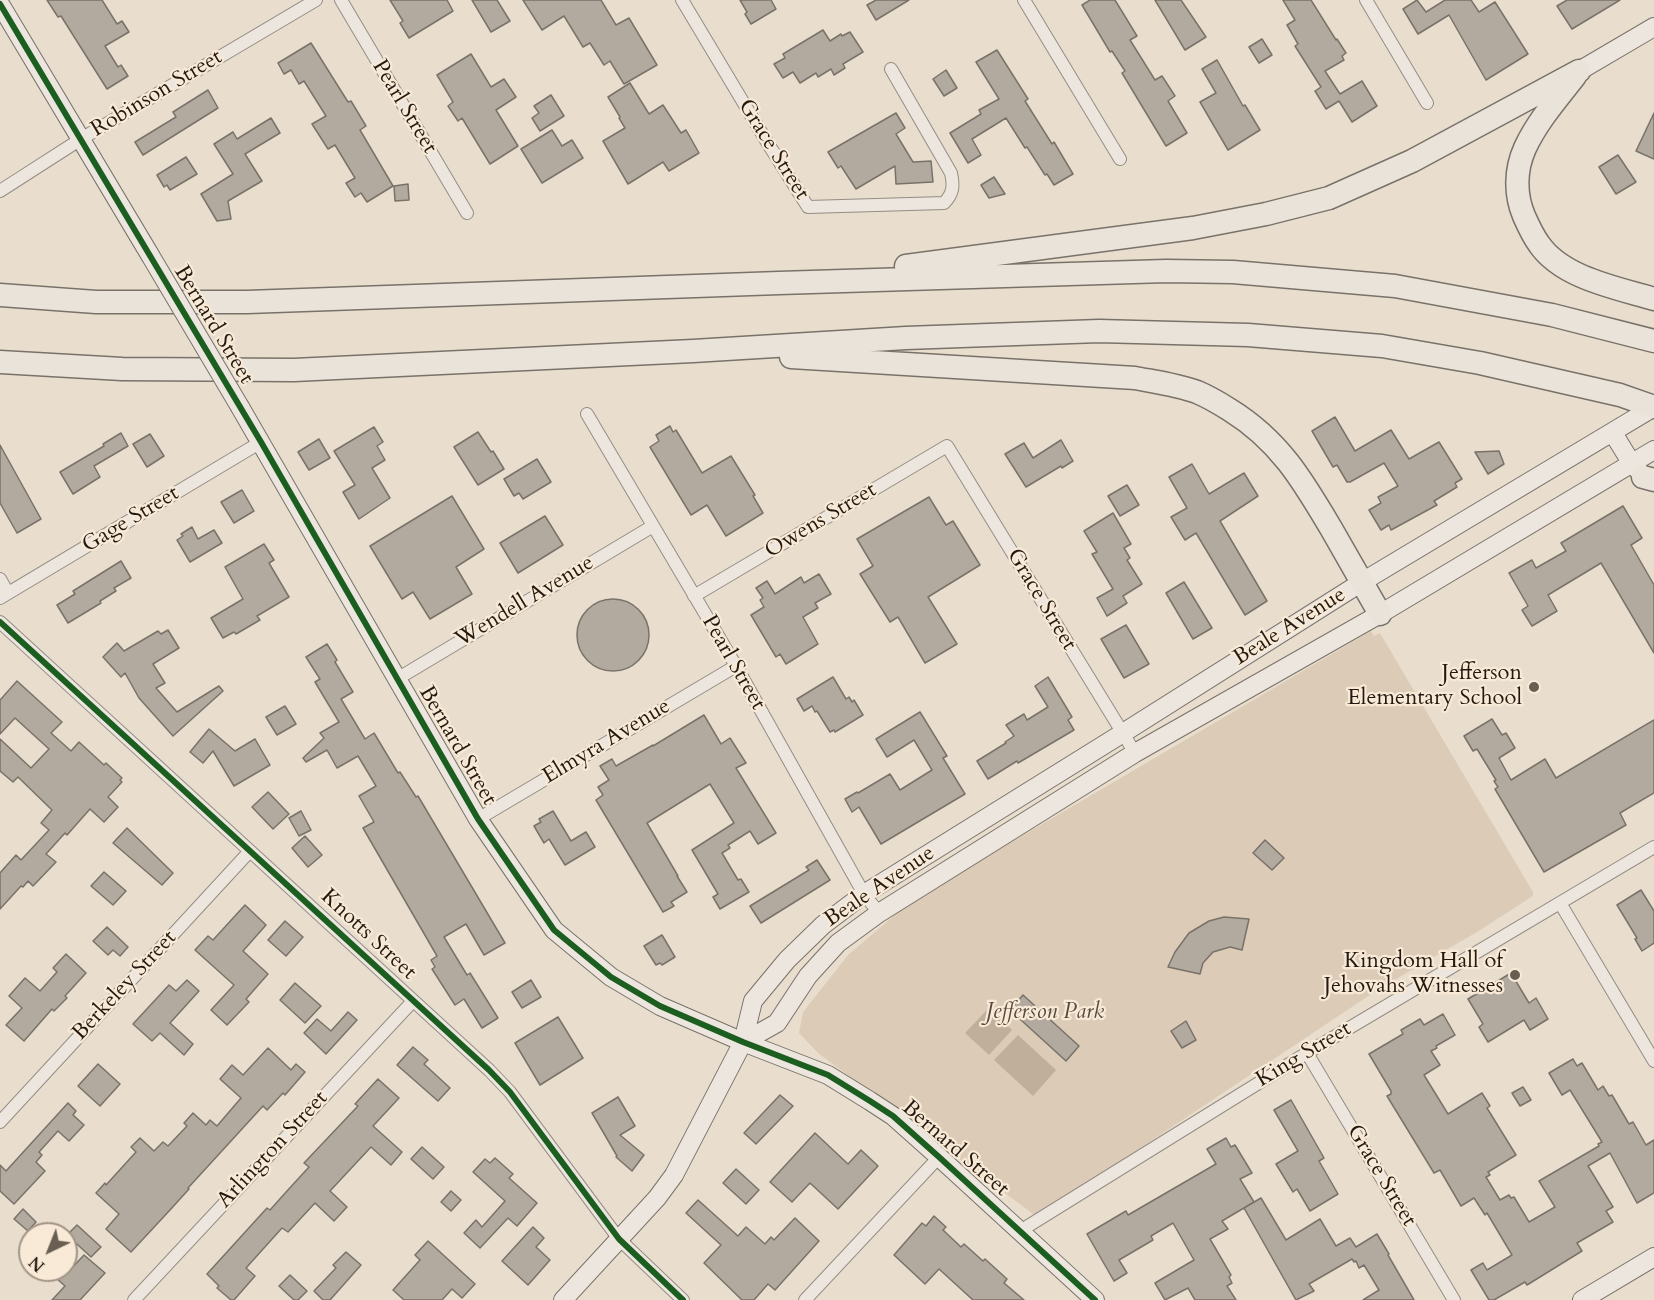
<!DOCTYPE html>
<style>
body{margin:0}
#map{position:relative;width:1654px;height:1300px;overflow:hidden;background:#e9dece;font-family:Cardo,serif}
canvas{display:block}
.north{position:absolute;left:18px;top:1222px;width:60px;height:60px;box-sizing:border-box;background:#f8ead7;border:2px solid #a39687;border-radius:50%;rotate:223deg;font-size:16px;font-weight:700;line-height:24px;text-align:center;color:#231910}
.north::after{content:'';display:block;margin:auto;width:21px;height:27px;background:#685e52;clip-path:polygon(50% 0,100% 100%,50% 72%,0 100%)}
</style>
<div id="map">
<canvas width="1654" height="1300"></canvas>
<div class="north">N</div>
</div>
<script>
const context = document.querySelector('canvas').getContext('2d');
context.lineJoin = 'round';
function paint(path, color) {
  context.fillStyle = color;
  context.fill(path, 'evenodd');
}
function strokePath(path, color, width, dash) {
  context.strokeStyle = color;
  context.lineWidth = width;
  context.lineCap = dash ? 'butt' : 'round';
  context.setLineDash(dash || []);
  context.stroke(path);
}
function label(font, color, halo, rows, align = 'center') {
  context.font = font + ' Cardo,serif';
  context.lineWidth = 4.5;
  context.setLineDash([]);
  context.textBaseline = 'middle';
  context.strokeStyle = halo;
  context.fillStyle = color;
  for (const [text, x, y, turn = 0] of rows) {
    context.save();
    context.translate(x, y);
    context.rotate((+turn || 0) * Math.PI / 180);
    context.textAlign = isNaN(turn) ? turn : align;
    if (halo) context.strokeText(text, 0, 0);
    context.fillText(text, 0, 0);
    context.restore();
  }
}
paint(new Path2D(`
 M1371,631L1374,636L1380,633L1533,892V896L1477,932L1379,989L1037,1217L818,1053L799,1033L803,1012L848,955L911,901Z`), '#dcccb7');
paint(new Path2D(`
 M989,1008L1012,1030L989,1055L965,1033Z
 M1018,1035L1056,1070L1033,1096L994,1060Z`), '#c0b09b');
const building = new Path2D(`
 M47,0H102L117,24L122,21L129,32L105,46L118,67L121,65L128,76L107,89L61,16L58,17Z
 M390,0H447L453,11L409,38L400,23L403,21Z
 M472,0H497L510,21L491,32Z
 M523,0H601L616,25L629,18L657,65L624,84L610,61L604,65L590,43L583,47L564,16L542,30Z
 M740,0H771L776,9L751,24L745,14L747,12Z
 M876,0H909L876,20L867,5Z
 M1090,0H1115L1137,36L1130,40L1155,80L1162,76L1175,96L1168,101L1187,133L1166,146L1122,73L1125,71L1112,51L1110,52L1082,5Z
 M1155,0H1181L1206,37L1185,50Z
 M1283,0H1311L1336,40L1337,39L1346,53L1342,56L1344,60L1325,71L1340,94L1362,81L1377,106L1352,122L1339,101L1326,109L1315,91L1321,87L1295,46L1298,44L1287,25L1295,20Z
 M1417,0L1426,12L1445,0H1471L1479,12L1495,2L1528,54L1486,80L1449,15L1418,34L1403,9Z
 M1567,0H1620L1572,29L1557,6Z
 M823,30L830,41L841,34L842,36L850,32L863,52L843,64L845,68L834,75L831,69L818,77L816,73L800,83L793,72L783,78L774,64L785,58L783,54Z
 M1262,39L1272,55L1259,63L1249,47Z
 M311,43L348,102L351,101L366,126L360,130L393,186L367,202L361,193L355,197L346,183L355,178L335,145L328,149L312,124L326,116L304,81L299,84L291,70L284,74L278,63Z
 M997,50L1028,99L1025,101L1052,144L1054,142L1073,174L1054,185L1047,174L1045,175L1027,147L1025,148L1006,118L972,139L981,155L968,163L950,133L981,114L979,110L999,99L976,62Z
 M471,54L491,87L504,79L516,97L496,110L518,146L490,164L462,118L458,121L448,106L453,102L437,75Z
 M1217,60L1243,106L1245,105L1260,130L1228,150L1200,102L1216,93L1202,69Z
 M946,70L957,88L944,96L933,79Z
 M630,83L649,114L663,105L681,133L686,130L699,153L669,171L663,162L628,184L603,141L625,128L619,118L620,117L608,97Z
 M208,90L218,108L143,155L135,142L176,117L173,112Z
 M551,95L564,116L540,131L532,118L539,113L534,106Z
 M896,113L905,128L896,134L913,162L931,161L933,182L896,184L895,166L856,189L841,166L838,168L828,152Z
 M1654,113V159L1636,151Z
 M271,118L280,133L245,154L262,181L228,201L231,219L217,221L201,194L233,174L214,144L233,132L237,139Z
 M552,130L562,146L572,140L583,158L542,183L521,149Z
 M1618,155L1636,182L1616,194L1599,167Z
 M186,157L197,174L170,190L167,185L164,187L157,175Z
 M994,177L1005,194L989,198L981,185Z
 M408,184L409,200L395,201L394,186Z
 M1335,417L1355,451L1391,430L1409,459L1439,442L1462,479L1455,483L1457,487L1434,501L1437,505L1391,530L1389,525L1381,530L1369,510L1381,503L1378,497L1398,486L1384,463L1350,482H1347L1337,465L1333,467L1312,431Z
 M670,426L673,432L676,430L702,473L731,456L755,495L753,496L763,513L726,536L707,505L691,515L650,447L659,441L656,435Z
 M374,427L383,442L377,446L385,460L372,468L390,498L359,519L343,492L355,485L334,451Z
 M478,432L491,452L493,451L504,469L478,485L454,447Z
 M121,433L128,446L94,466L100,477L73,494L60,472L104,446L103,444Z
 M150,434L164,456L147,467L133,444Z
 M319,439L330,458L309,470L298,452Z
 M1061,440L1073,461L1062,468L1061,466L1026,487L1005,454L1024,443L1033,458Z
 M0,445L41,519L17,533L0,503Z
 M1499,451L1504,464L1488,474L1475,452Z
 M537,459L551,482L523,499L519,493L514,496L504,479Z
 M1192,464L1209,494L1244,473L1258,496L1220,521L1267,601L1245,615L1196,533L1185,540L1171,517L1187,508L1169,477Z
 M1127,485L1139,505L1120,516L1108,496Z
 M242,490L254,511L234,523L221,502Z
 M452,496L484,549L456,567L472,594L430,619L413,592L402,599L370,546Z
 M929,497L946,525L953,521L980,565L928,597L957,644L925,663L898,617L890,622L860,574L873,566L857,539Z
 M1623,506L1642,538L1631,545L1654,585V653L1601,563L1548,595L1557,611L1532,626L1522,610L1528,606L1509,573L1532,560L1536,568L1566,551L1561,543Z
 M1113,513L1131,544L1124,548L1130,558L1127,560L1142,584L1123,596L1127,603L1107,616L1097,598L1113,589L1092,554L1097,552L1084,531Z
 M545,516L563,545L518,573L500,543Z
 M192,527L198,539L214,530L222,543L190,562L177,540L183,536L181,534Z
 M264,544L274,560L269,563L289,597L257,616L260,620L236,634L234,632L223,638L211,618L243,599L225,567Z
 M121,561L131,578L114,588L116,591L100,601L101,603L68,623L57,605L75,594L73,591Z
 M819,574L831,594L815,603L818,608L803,617L818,644L786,664L780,654L776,657L751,615L764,607L760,600L763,598L756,588L767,581L775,594L801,577L804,583Z
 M1184,582L1212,628L1193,639L1166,593Z
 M577 635a36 36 0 1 1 72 0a36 36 0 1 1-72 0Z
 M1126,625L1149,664L1124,678L1101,639Z
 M168,630L179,648L153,664L165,683L156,688L177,712L219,686L223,691L173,736L139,698L125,673L121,677L103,657L117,643L124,651L158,631L161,634Z
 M327,644L337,660L335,662L353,692L341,699L365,739L374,733L398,773L400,772L416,797L418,796L505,943L484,955L466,924L444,937L467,975L470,973L498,1018L482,1028L464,999L455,1005L432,969L435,967L431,960L437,956L363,828L374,822L359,796L376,786L358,756L337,768L327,750L306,762L303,758L324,738L320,733L339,722L315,682L320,679L306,657Z
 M833,677L846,699L849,697L852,702L854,700L863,715L835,732L834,730L830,732L817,711L815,712L812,706L804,711L797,699Z
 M1048,677L1072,717L1068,720L1074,730L1018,763L1017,761L988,779L977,761L1006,743L1005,742L1014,736L1006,725L1024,714L1027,720L1048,707L1035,686Z
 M17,681L62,722L51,733L71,751L79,742L104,765L106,763L122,778L120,780L122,782L108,797L118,807L104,822L90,809L67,835L65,833L46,854L56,862L33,886L28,881L23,887L21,886L0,909V873L16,855L21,860L49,830L41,823L52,810L18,777L13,782L0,771V739L31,768L49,749L15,718L0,734V700Z
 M285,706L296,724L277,735L266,717Z
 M920,712L947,756L943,758L965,794L881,844L859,807L852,812L845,799L857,792L858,793L890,774L900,790L932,770L914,740L887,757L876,739Z
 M704,715L721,744L730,738L746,763L736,768L776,833L758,844L750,831L728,845L730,848L722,853L738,880L741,879L749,892L720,909L713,897L718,894L692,850L734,823L710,784L647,823L678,876H677L687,892L671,902L674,906L663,912L596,800L603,795L598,787L609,780L600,766L612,759L616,766L653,745V746Z
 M1492,719L1502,735L1506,733L1515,748L1499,758L1511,780L1545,759L1556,778L1654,720V793L1620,813L1626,825L1544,872L1495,789L1498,787L1494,781L1496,780L1477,749L1473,751L1464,736Z
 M209,729L235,751L255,739L270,765L234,786L213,751L203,763L190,752Z
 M268,792L289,814L273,829L252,807Z
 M301,811L311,830L299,836L289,818Z
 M553,811L571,841L586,832L595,847L565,865L549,839L544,843L534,826L541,822L539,819Z
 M127,828L173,873L162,885L113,843Z
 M305,836L322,855L308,867L292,848Z
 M1265,840L1284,858L1272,870L1253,853Z
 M817,860L830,880L761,923L750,906L809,870L806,867Z
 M104,872L126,891L113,905L91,886Z
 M1641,890L1654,911V943L1642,951L1635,939L1637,938L1617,905Z
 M245,905L266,925L243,951L268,974L246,999L249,1002L227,1025L211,1010L234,985L195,950L208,936L213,940Z
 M1224,917L1249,919L1242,950L1230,947L1213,952L1203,963L1200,974L1168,967L1175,952L1189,933L1209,921Z
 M285,921L303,937L286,956L268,940Z
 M107,927L128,947L120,956L113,950L108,955L93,941Z
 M662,935L675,957L662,965L660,963L656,965L644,946Z
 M66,954L86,973L65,996L67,998L54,1011L52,1009L24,1041L6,1025L22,1008L9,996L25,978L40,991L57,972L53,968Z
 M1511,973L1529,1003L1536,998L1548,1019L1530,1030L1524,1020L1488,1042L1479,1027L1483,1024L1468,999Z
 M187,980L199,991L170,1023L193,1044L184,1055L160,1033L152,1041L133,1024L169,985L176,991Z
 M531,980L541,997L522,1008L512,992Z
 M295,983L321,1006L305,1023L280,1000Z
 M1023,995L1079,1046L1066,1061L1010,1010Z
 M348,1012L357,1020L326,1054L304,1033L317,1019L331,1031Z
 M1443,1014L1455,1035L1436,1046L1437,1048L1431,1051L1440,1065L1424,1075L1448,1114L1482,1093L1490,1106L1487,1108L1516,1155L1488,1172L1490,1175L1486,1177L1500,1200L1509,1195L1511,1198L1514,1197L1529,1222L1555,1207L1539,1181L1599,1146L1598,1144L1602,1142L1570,1090L1562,1095L1549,1073L1573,1059L1577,1066L1582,1063L1598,1090L1603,1086L1609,1096L1612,1095L1629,1124L1633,1122L1646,1145L1654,1140V1193L1637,1203L1610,1153L1588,1166L1613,1207L1606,1211L1613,1222L1577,1243L1582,1251L1527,1285L1525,1282L1494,1300H1489L1471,1270L1483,1263L1487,1270L1512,1255L1487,1213L1485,1215L1474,1198L1461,1206L1440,1170L1434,1173L1387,1096L1391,1094V1091L1369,1054L1403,1034L1401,1030L1420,1019L1424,1025Z
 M558,1017L583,1058L540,1085L515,1043Z
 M1186,1021L1196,1040L1182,1048L1171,1031Z
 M413,1047L428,1060L424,1064L450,1088L438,1101L397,1065Z
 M268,1048L291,1070L296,1064L305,1072L285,1095L283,1093L267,1110L263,1106L188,1188L189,1189L170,1210L131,1252L106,1229L119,1214L96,1193L105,1183L106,1185L136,1152L131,1147L140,1138L154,1151L163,1142L168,1146L187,1126L184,1123L193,1113L206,1125L210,1120L217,1126L241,1098L220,1079L232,1065L243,1075Z
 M98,1064L120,1084L100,1106L78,1086Z
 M378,1079L399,1098L373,1126L402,1152L391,1165L371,1147L330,1191L347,1207L334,1221L315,1203L288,1232L282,1228L246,1268L255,1276L234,1300H231L217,1288L219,1286L207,1274L267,1208L270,1210L287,1191L309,1167L304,1163L358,1106L355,1104Z
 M1523,1087L1531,1100L1520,1106L1512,1093Z
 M780,1095L793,1106L756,1144L744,1133Z
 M618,1097L635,1126L620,1135L644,1155L632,1171L616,1157L617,1156L592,1113Z
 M1291,1100L1324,1158L1319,1161L1338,1194L1310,1211L1297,1189L1293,1192L1276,1164L1298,1151L1274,1110Z
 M68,1103L76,1111L73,1115L84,1125L69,1141L58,1131L39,1152L42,1155L36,1162L45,1171L14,1204L0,1191V1165L6,1171Z
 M815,1133L848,1164L861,1150L878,1166L838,1209L810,1183L792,1202L770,1182Z
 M1226,1138L1231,1147L1235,1145L1252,1173L1240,1179L1254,1202L1222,1221L1228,1229L1210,1239L1231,1275L1229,1277L1232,1283L1227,1286L1236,1300H1195L1188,1288L1165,1300L1155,1283L1194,1260L1173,1223L1151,1236L1153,1240L1119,1260L1127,1273L1114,1281L1087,1234L1126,1211L1128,1215L1216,1164L1207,1149Z
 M422,1147L444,1167L433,1179L411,1159Z
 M495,1158L513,1174L509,1178L537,1203L517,1226L508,1218L480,1248L464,1233L476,1220L482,1227L505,1201L473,1172L485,1159L490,1163Z
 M736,1169L759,1190L746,1204L723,1183Z
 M451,1191L461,1200L451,1211L441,1202Z
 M1261,1198L1286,1240L1320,1219L1336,1246L1350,1238L1356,1247L1377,1234L1389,1254L1388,1255L1414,1300H1363L1379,1290L1364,1265L1359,1268L1356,1261L1354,1262L1352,1259L1309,1284L1314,1291L1296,1300L1244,1208Z
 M698,1200L738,1236L746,1227L765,1244L771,1237L774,1240L795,1218L819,1241L775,1290L768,1284L754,1300H742L704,1263L721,1245L686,1213Z
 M23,1209L36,1222L28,1231L14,1219Z
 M934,1216L946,1227L943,1230L961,1247L964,1244L983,1261L985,1259L1007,1279L1004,1283L1024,1300H973L939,1269L925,1284L894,1255L922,1223L926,1226Z
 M77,1225L101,1247L91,1257L67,1235Z
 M533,1227L544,1238L536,1247L550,1260L528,1285L502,1261Z
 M428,1241L475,1284L462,1298L452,1289L442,1300H404L393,1290L420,1260L415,1255Z
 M346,1252L361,1265L330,1300H323L314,1291L336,1268L333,1265Z
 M84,1255L105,1273L80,1300H52L65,1286L47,1270H70Z
 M290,1275L307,1291L298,1300H294L279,1286Z`);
paint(building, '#b2aa9f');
strokePath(building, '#797269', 1.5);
const street = new Path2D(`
 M341,0L467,213
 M682,0L767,142L808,207L944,203C953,194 954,186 951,173L891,69
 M1024,0L1120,159
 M1366,0L1427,103
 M0,191L81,139L316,0
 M587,414L736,666L864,894L879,913
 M0,579L8,593
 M694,596L947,446L1135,753
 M0,598L261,442
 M0,622L489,1070L510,1092L619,1239L683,1300
 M397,679L653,526
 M478,819L736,666
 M1560,903L1654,1061
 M1307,1053L1454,1300
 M0,1122L250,851
 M1020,1231L1307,1053L1654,847
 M134,1300L413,1001
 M805,1300L939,1157`);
const secondary = new Path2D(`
 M0,4L150,255
 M1579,71L1654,27
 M240,407L478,819L554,930L611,977L660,1006L743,1042L828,1075L870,1101L893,1116L939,1157L1095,1300
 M1613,433L1632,464L1639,471
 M743,1042L777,1023L808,976L838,943L879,913L1135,753L1380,614L1654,450
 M563,1300L657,1198L674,1175L743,1042L753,1001L787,960L823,925L864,894L1123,733L1362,582L1654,407
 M1582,1300L1654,1257`);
const highway = new Path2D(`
 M1575,76C1557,99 1537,122 1525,148C1515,170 1515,195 1524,216C1528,225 1533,236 1539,244C1562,278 1617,288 1654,299
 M906,266L1193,228L1266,214L1329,198L1412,161L1579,71
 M0,295L96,302H247L779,283L1166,271L1233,272L1395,286L1552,315L1654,341
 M791,357L1135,378C1156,382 1178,385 1197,392C1209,397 1219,403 1230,410C1280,441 1303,481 1332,530C1348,558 1364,586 1380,614
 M0,362L122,369L294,370L693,351L906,338L1099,331L1248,335L1382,346L1480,363L1620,395L1654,407
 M1643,477L1654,480`);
strokePath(street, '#948d83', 14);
strokePath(secondary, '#797269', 20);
strokePath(highway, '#797269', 25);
strokePath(street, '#ece6df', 12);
strokePath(secondary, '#ece6df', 18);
strokePath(highway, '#eae3da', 22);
const secondaryBridge = new Path2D(`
 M150,255L240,407`);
strokePath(secondaryBridge, '#797269', 20, []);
strokePath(secondaryBridge, '#ece6df', 18);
strokePath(new Path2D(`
 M0,4L261,442L478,819L554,930L611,977L660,1006L743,1042L828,1075L870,1101L893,1116L939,1157L1095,1300
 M0,622L489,1070L510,1092L619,1239L683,1300`), '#1b5e20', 6);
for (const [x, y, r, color] of [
 [1534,687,6,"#685e52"],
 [1515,975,6,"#685e52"]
]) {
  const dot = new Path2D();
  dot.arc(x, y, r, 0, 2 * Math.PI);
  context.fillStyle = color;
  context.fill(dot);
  strokePath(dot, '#f8ead7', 2);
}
label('22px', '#231910', '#f8ead7', [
 ["Robinson Street",157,94,-31],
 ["Pearl Street",404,107,59],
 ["Grace Street",773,150,58],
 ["Bernard Street",213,325,59],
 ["Gage Street",131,520,-31],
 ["Owens Street",821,521,-31],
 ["Grace Street",1041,600,59],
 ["Wendell Avenue",525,602,-31],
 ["Beale Avenue",1290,627,-32],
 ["Pearl Street",733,663,60],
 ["Elmyra Avenue",607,742,-31],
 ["Bernard Street",457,746,60],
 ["Beale Avenue",880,887,-34],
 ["Knotts Street",368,935,43],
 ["Berkeley Street",125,986,-47],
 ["King Street",1304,1055,-31],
 ["Bernard Street",955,1149,41],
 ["Arlington Street",273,1150,-47],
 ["Grace Street",1381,1176,59]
]);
label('22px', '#231910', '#f8ead7', [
 ["Jefferson",1522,674],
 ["Elementary School",1522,699],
 ["Kingdom Hall of",1503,962],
 ["Jehovahs Witnesses",1503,987]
], 'right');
label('italic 22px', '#574a3c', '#f8ead7', [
 ["Jefferson Park",1045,1013]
]);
</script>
